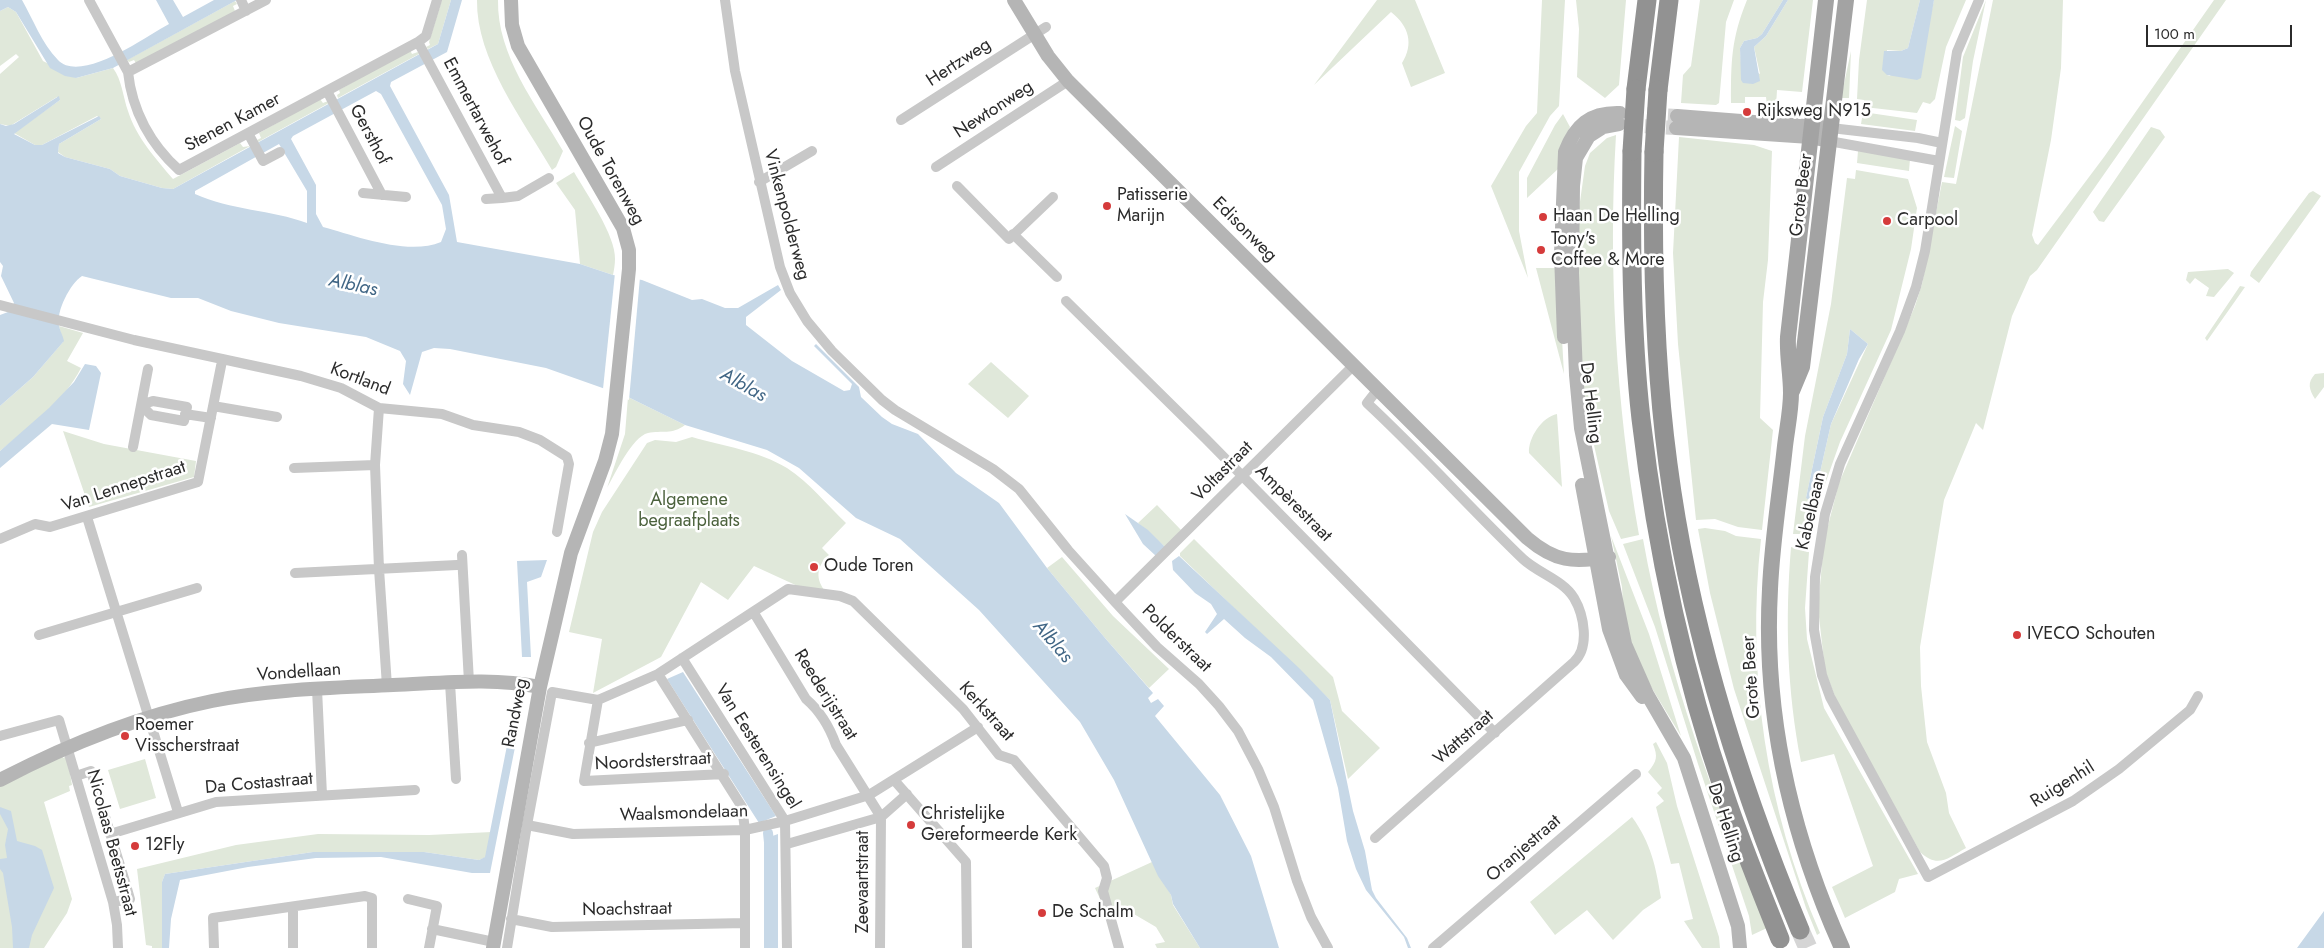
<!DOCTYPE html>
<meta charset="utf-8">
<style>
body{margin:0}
#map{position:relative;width:2324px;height:948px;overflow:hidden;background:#fff;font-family:Jost,sans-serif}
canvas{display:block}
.scale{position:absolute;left:2146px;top:25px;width:146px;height:22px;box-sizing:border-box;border:2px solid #2b2b2b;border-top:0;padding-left:6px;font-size:15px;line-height:18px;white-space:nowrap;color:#2b2b2b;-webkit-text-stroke:4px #fff;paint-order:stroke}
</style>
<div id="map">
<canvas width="2324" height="948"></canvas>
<div class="scale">100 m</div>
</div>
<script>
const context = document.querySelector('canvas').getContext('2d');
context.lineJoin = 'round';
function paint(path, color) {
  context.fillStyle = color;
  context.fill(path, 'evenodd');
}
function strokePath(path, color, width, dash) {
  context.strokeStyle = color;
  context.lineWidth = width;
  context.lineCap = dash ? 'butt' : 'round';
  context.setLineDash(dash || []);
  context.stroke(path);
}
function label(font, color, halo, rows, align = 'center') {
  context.font = font + ' Jost,sans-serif';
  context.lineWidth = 5;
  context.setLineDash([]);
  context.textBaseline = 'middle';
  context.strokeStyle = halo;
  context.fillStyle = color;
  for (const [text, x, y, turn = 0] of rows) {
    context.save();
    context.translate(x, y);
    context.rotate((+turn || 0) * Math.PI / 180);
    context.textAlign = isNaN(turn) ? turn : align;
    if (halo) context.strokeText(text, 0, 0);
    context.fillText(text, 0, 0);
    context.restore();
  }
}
paint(new Path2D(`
 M442,0H451L438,44L428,49L426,47L430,45L429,42Z
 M477,0H498C497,56 536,104 563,151L556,167L552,170C523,120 476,59 477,0Z
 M1377,0H1415L1445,73L1411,87L1402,63C1414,44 1409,26 1391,12L1314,85Z
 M1542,0H1565L1559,106L1550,116L1519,172V231L1528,278L1491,186L1526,126L1537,113Z
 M1576,0H1626L1619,85L1605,98L1577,77L1579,29Z
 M1700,0H1734L1726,22L1719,103L1716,105L1681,103L1683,75L1691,66Z
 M1747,0H1783L1762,34L1757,38L1744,41L1740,48L1741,63L1760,74L1754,47L1766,36L1788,0H1813L1802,92L1777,90L1776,106L1767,105L1766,97H1745V103H1731C1731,62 1731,39 1747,0Z
 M1867,0H1920L1908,48L1901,51L1887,50V75L1890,76L1929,23L1934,0H1966L1946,47L1935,99L1930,104L1923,102L1917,113L1864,107V100L1857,99L1859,60Z
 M1986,0L1973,61L1965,118L1960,121L1955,120L1963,57Z
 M1993,0H2063L2061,68L2051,140L2032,235L2035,243L2038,245L2104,157L2214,0H2226L2037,270L2030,276L2012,316L1983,430L1976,423L1944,500L1920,647L1921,686L1927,742L1946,793L1949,813L1966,848C1948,858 1938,869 1920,852L1837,702L1825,670L1818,608L1824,541L1839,483L1915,306L1922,284L1942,182L1956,184Z
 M235,1L237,4L233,6L235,11L137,65L134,60L129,62L127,60Z
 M8,7L16,12L43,61L76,78L113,68C122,80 123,97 128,111C136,137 156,159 173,179L240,143L243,147L250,146L173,189L162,188L120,176L110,169L65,157L58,152L59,144L101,119L97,116L42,145H35L14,133L60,100L57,97L10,126L0,124V74L19,57L16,54L0,66V11Z
 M410,50L412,54L418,52L419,54L338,98L337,95L340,93L339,90Z
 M1851,51L1849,98H1841Z
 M320,99L323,103L328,101L329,103L258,142L257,140L261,138L259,133Z
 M1863,112L1917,120L1915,131L1861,124Z
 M1563,114L1570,127L1563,141L1558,169L1527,198V178L1555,125Z
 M1955,126L1962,131L1954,178L1944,177Z
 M2151,127L2160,130L2165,137L2104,222L2099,221L2093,212Z
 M1616,135C1608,269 1616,403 1639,535L1621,539L1609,511L1583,397L1576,270L1579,209L1585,166L1590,153L1607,138Z
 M1679,137L1754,145L1772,151L1768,260L1763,302L1760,418L1773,430L1762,530L1738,527L1715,519L1696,520L1678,344L1673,253Z
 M1858,151L1910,159L1909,171L1857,163Z
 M1856,170L1908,179L1917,208L1911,249L1891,330L1840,442L1818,504L1812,534H1793L1805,436L1831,304L1847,178L1855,179ZM1850,329L1868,344L1831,424L1814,499L1806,498L1823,417L1847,354Z
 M574,172C586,193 616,236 615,259C615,264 614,270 613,275L580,264L575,210L556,183Z
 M2313,191L2321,196L2259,283L2250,276L2251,272L2309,193Z
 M1536,268H1558L1564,374Z
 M2228,269L2234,273L2214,297L2206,296L2209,288L2195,278L2190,284L2186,280L2188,272Z
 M2240,286L2245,287L2207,341L2205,338Z
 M59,326L83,333L67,361L81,368C64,402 29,427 0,451V406L33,377L63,342Z
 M991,362L1029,396L1008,418L968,384Z
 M2324,373V387L2315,399C2309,389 2307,383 2315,374Z
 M628,397L685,425C672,435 662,430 648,433C632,437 615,474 607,488L625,434Z
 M1557,414L1562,487L1529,453C1528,438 1542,417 1557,414Z
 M63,431L104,444L196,461L194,477L89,507Z
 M692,437C723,446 759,451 787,468C809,482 827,505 846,523L822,548L829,555C816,566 815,580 826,592L802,588L754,566L728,600L701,582L661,657L593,693L602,639L569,632L593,532L602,512L647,443L655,440L676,442Z
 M1157,505L1181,530L1165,547L1138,523Z
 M1705,528L1725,531L1736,536L1761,539C1746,674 1766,808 1820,933L1817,935L1806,908L1734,689L1710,593L1698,529Z
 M1611,536L1649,634L1681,736L1642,672L1624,623L1622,587Z
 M1194,539L1333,677L1342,711L1380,748L1348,779L1330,700L1180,556V553Z
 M1643,539C1667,674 1715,802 1767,928L1752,935L1749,916L1698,764L1655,627L1623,544Z
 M1791,547L1809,552L1805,608L1807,639L1824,708L1918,874L1899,879L1895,892L1845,918L1832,887L1873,866L1834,754L1801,762C1787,690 1785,620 1791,547Z
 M1062,557L1113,616L1169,669L1149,688L1105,638L1047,568Z
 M1656,742L1667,763L1677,806L1719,937L1720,948H1702L1684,921L1693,919L1679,863L1671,864L1656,807L1664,801L1657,793L1662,788L1648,772C1657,761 1658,757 1653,744Z
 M62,753L63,758L67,756L72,785L69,786L70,791L44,802L72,899L67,913L44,948H0V787Z
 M145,759L156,798L120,809L108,770Z
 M1632,817C1651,843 1656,867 1661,898L1643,910L1613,940L1587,910L1555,935L1530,902Z
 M492,832L486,857L479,860L424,852H313L165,874L162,882V948H152V946L146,945L137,869L236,845L318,834L429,835Z
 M1152,862L1171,895L1173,905L1200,948H1157L1155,944L1165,942L1156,927L1127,910L1108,916L1095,888Z`), '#e0e8da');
paint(new Path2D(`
 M0,0H22C33,19 42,44 58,60C81,84 145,37 169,24L156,0H173L183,17L214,0H237L113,68L76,78L65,76L50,68L16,12L8,7L0,11Z
 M451,0H462L447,52L391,82L390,86L449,195L457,242L580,264L613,275L642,280L692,300L702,299L725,308H738L778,285L781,290L746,317V325L792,361L844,391L850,390L852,384L814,346L816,344L859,387L861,397L882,417L892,424L918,434L956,473L999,503L1047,568L1105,638L1153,693L1148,698L1151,703L1158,699L1164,706L1155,716L1220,795L1251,856L1279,948H1200L1173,904L1171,895L1158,876L1114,780L1080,722L979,610L900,539L856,518L799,468L767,450L685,425L628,397L546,368L450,349L434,348L422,352L410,395L403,384L406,361L400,351L366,337L279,323L231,311L198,298H171L82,276C70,284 56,311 59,326C60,331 63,336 64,341L33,377L0,406V315L8,312L14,303L1,276L3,266L0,262V124L6,126L14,124L59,96L60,100L14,134L35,145H42L99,116L101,119L59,144L58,153L65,157L110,169L120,176L162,188L173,189L438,44ZM376,91L381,94L442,205L446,229L441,242C408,256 356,236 323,227L316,214V185L291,139L293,136ZM279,144L307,191V223C272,210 230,210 195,194V191Z
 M1783,0H1788L1766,36L1754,47L1760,81L1753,84L1743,83L1741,80L1740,48L1744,41L1757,38L1762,34Z
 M1920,0H1934L1921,78L1917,80L1887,75L1882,70L1884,51H1901L1908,48Z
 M1850,329L1868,344L1859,359L1831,424L1814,499L1811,501L1806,498L1823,417L1847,354Z
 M85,364L96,366L101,373L89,430L52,424L0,468V451L49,408L74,382Z
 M1125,514L1148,530L1165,547L1156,556L1143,544Z
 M1179,556L1299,668L1330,700L1353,811L1365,851L1372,890L1376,898L1407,938L1411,948H1408L1404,937L1366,890L1356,869L1347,841L1338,788L1313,700L1271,657L1245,638L1224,619L1207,634L1205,632L1217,614L1211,604L1195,593L1173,570L1172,561Z
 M547,560L541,577L527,582L531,657H522L517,561Z
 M683,672L776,816L759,823L667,679Z
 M514,710L522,712L490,873H472L381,857L316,858L248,867L180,880L171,919L169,948H162V882L165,874L313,852H424L479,860L485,857Z
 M0,807L11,811L17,841L35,846L42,850L54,888L32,935L29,948H13L12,927L3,873L0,869V859L7,858L5,845L8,829L0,814Z
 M778,834V948H764V839Z
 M2324,911V948H2297Z`), '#c7d8e7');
paint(new Path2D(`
 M615,273L640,277L629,400L603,389Z`), '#fff');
strokePath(new Path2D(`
 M768,833L770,852`), '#c7d8e7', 10);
strokePath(new Path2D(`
 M1626,113L1677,116
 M1624,125L1676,128`), '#d5d5d5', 14, [14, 7]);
strokePath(new Path2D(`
 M1800,930L1808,948`), '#d5d5d5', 19, [19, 9]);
strokePath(new Path2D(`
 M89,0L128,72
 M241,0L246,11
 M266,0L128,72C132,111 151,145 179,170L418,42L426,36L437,0
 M725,0L735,71L780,267L790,293L807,321L832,351L882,400L895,410L993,469L1019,489L1068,550L1115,602L1157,647L1199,684L1219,706L1238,731L1258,769L1274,807L1297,881L1311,917L1328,948
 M1979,0L1957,52L1925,251L1916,287L1900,331L1840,464L1825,514L1815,577L1814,630L1822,675L1830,697L1928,877L2073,801L2119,769L2190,710L2198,696
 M418,42L502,198L518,196L549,178
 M327,91L382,195
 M901,120L1046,27
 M1831,128L1918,138L1942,143
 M248,133L263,161L280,152
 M1829,141L1939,161
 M936,167L1068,81
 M759,182L812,151
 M957,186L1009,239L1053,197
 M363,193L406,197
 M486,199L502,198
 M1013,234L1057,277
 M1066,301L1206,439L1495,733
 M0,305L134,340L301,376L341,388L379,408L442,414L473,425L519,432L540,440L567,457L569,464L557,532
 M153,401L187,407L184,421L151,415L141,405Z
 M213,406L277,417
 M379,408L375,465L379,569L387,686
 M185,414L211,418
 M133,447L148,369
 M294,468L375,465
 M87,517L178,812
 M0,539L35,524L50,527L198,482L222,361
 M462,555L469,682
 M295,573L457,565
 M1115,602L1354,365
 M754,613L806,699C820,711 830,728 836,745L881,817L880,948
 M39,635L197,588
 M682,658L785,821L787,948
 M658,674L742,807L745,830V948
 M450,683L456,779
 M317,689L322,795
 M598,700L584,781L724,774
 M0,736L59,720L113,902L117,925L118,948
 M589,743L688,720
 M76,776L91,771L126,885L130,899L113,902
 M894,780L966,862L967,948
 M527,825L573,834L745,830L785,821L869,795L978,727
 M110,834L216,802L415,790
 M1375,838L1574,662C1590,647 1584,615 1574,598C1563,580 1538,573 1523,559C1470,508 1421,453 1367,403L1378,389
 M787,844L881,817L907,794
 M408,899L437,906L429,948
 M293,908V948
 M511,919L552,927L745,923
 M432,929L494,942
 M214,948L213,918L365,896L372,898V948
 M507,948L527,825L552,692L598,700L658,674L788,589L840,596L853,601L963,709L999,755L1014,760L1104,866L1107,878L1103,891L1119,948
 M1433,948L1636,774`), '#c8c8c8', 10);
strokePath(new Path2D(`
 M1014,0L1048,56L1068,81L1527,538C1555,562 1573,563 1609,557
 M1677,116L1831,128
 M1619,124L1603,127L1589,136L1576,158L1573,186L1572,273L1576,375L1581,428L1625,644L1647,694L1684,758L1738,926L1740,948
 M1676,128L1810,137L1829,141
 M1564,337L1561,254L1565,152C1575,125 1590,112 1620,113
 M1582,485L1609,629L1626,675L1642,697
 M0,780C67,745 138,716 212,701C271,689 333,688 393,685C442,683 492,677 540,687
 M493,948L540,687L554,627L571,553L605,461L612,434L629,269V250L623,228L518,46L512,25L511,0`), '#b5b5b5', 14);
strokePath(new Path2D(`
 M1826,0L1788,337C1787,356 1791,374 1791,393C1791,410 1787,429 1785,446C1780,493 1772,541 1770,589C1763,714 1791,835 1842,948
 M1792,391L1802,367L1846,0`), '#a3a3a3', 16);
strokePath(new Path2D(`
 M1636,89L1647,0
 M1658,90L1669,0
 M1632,151C1631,240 1631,330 1641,419C1656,546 1683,673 1725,795C1741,843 1761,891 1780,939
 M1654,152C1652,257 1654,361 1668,464C1689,625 1738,781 1800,930`), '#929292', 19);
strokePath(new Path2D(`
 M1632,151L1636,89
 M1654,152L1658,90`), '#929292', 19);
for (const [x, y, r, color] of [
 [1747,112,5,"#d53b3b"],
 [1107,206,5,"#d53b3b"],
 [1543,217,5,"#d53b3b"],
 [1887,221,5,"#d53b3b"],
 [1541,250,5,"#d53b3b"],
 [814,567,5,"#d53b3b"],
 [2017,635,5,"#d53b3b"],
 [125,736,5,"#d53b3b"],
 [911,825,5,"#d53b3b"],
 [135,846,5,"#d53b3b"],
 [1042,913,5,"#d53b3b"]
]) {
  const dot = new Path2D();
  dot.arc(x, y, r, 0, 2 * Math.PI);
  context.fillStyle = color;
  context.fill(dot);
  strokePath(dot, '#fff', 2);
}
label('18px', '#2b2b2b', '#fff', [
 ["Hertzweg",959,63,-33],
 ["Newtonweg",994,110,-33],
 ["Emmertarwehof",475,112,62],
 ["Stenen Kamer",233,123,-28],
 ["Gersthof",369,135,62],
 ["Oude Torenweg",610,171,61],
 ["Grote Beer",1802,195,-83],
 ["Vinkenpolderweg",786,215,75],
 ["Edisonweg",1244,230,45],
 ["Kortland",360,380,21],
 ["De Helling",1590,403,83],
 ["Voltastraat",1223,472,-45],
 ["Van Lennepstraat",124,487,-18],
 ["Ampèrestraat",1293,504,45],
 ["Kabelbaan",1812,511,-77],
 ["Polderstraat",1176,639,44],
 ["Vondellaan",299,673,-4],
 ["Grote Beer",1752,677,-94],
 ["Reederijstraat",825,695,58],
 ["Kerkstraat",986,712,48],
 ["Randweg",516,713,-79],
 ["Wattstraat",1464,738,-41],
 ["Van Eesterensingel",757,747,58],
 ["Noordsterstraat",653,762,-3],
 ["Da Costastraat",259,784,-5],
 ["Ruigenhil",2063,785,-32],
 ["Waalsmondelaan",684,814,-2],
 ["De Helling",1725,823,72],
 ["Nicolaas Beetsstraat",111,843,75],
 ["Oranjestraat",1524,849,-41],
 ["Zeevaartstraat",864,882,-90],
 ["Noachstraat",627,910,-1]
]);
label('18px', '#2b2b2b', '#fff', [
 ["Rijksweg N915",1757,112],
 ["Patisserie",1117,196],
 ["Marijn",1117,217],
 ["Haan De Helling",1553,217],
 ["Carpool",1897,221],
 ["Tony's",1551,240],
 ["Coffee & More",1551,261],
 ["Oude Toren",824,567],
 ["IVECO Schouten",2027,635],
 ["Roemer",135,726],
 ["Visscherstraat",135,747],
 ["Christelijke",921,815],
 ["Gereformeerde Kerk",921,836],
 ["12Fly",145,846],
 ["De Schalm",1052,913]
], 'left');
label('18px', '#4c623d', '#fff', [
 ["Algemene",689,501],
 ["begraafplaats",689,522]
]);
label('italic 19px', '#416685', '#fff', [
 ["Alblas",353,286,12],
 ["Alblas",743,386,29],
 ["Alblas",1052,642,49]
]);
</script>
